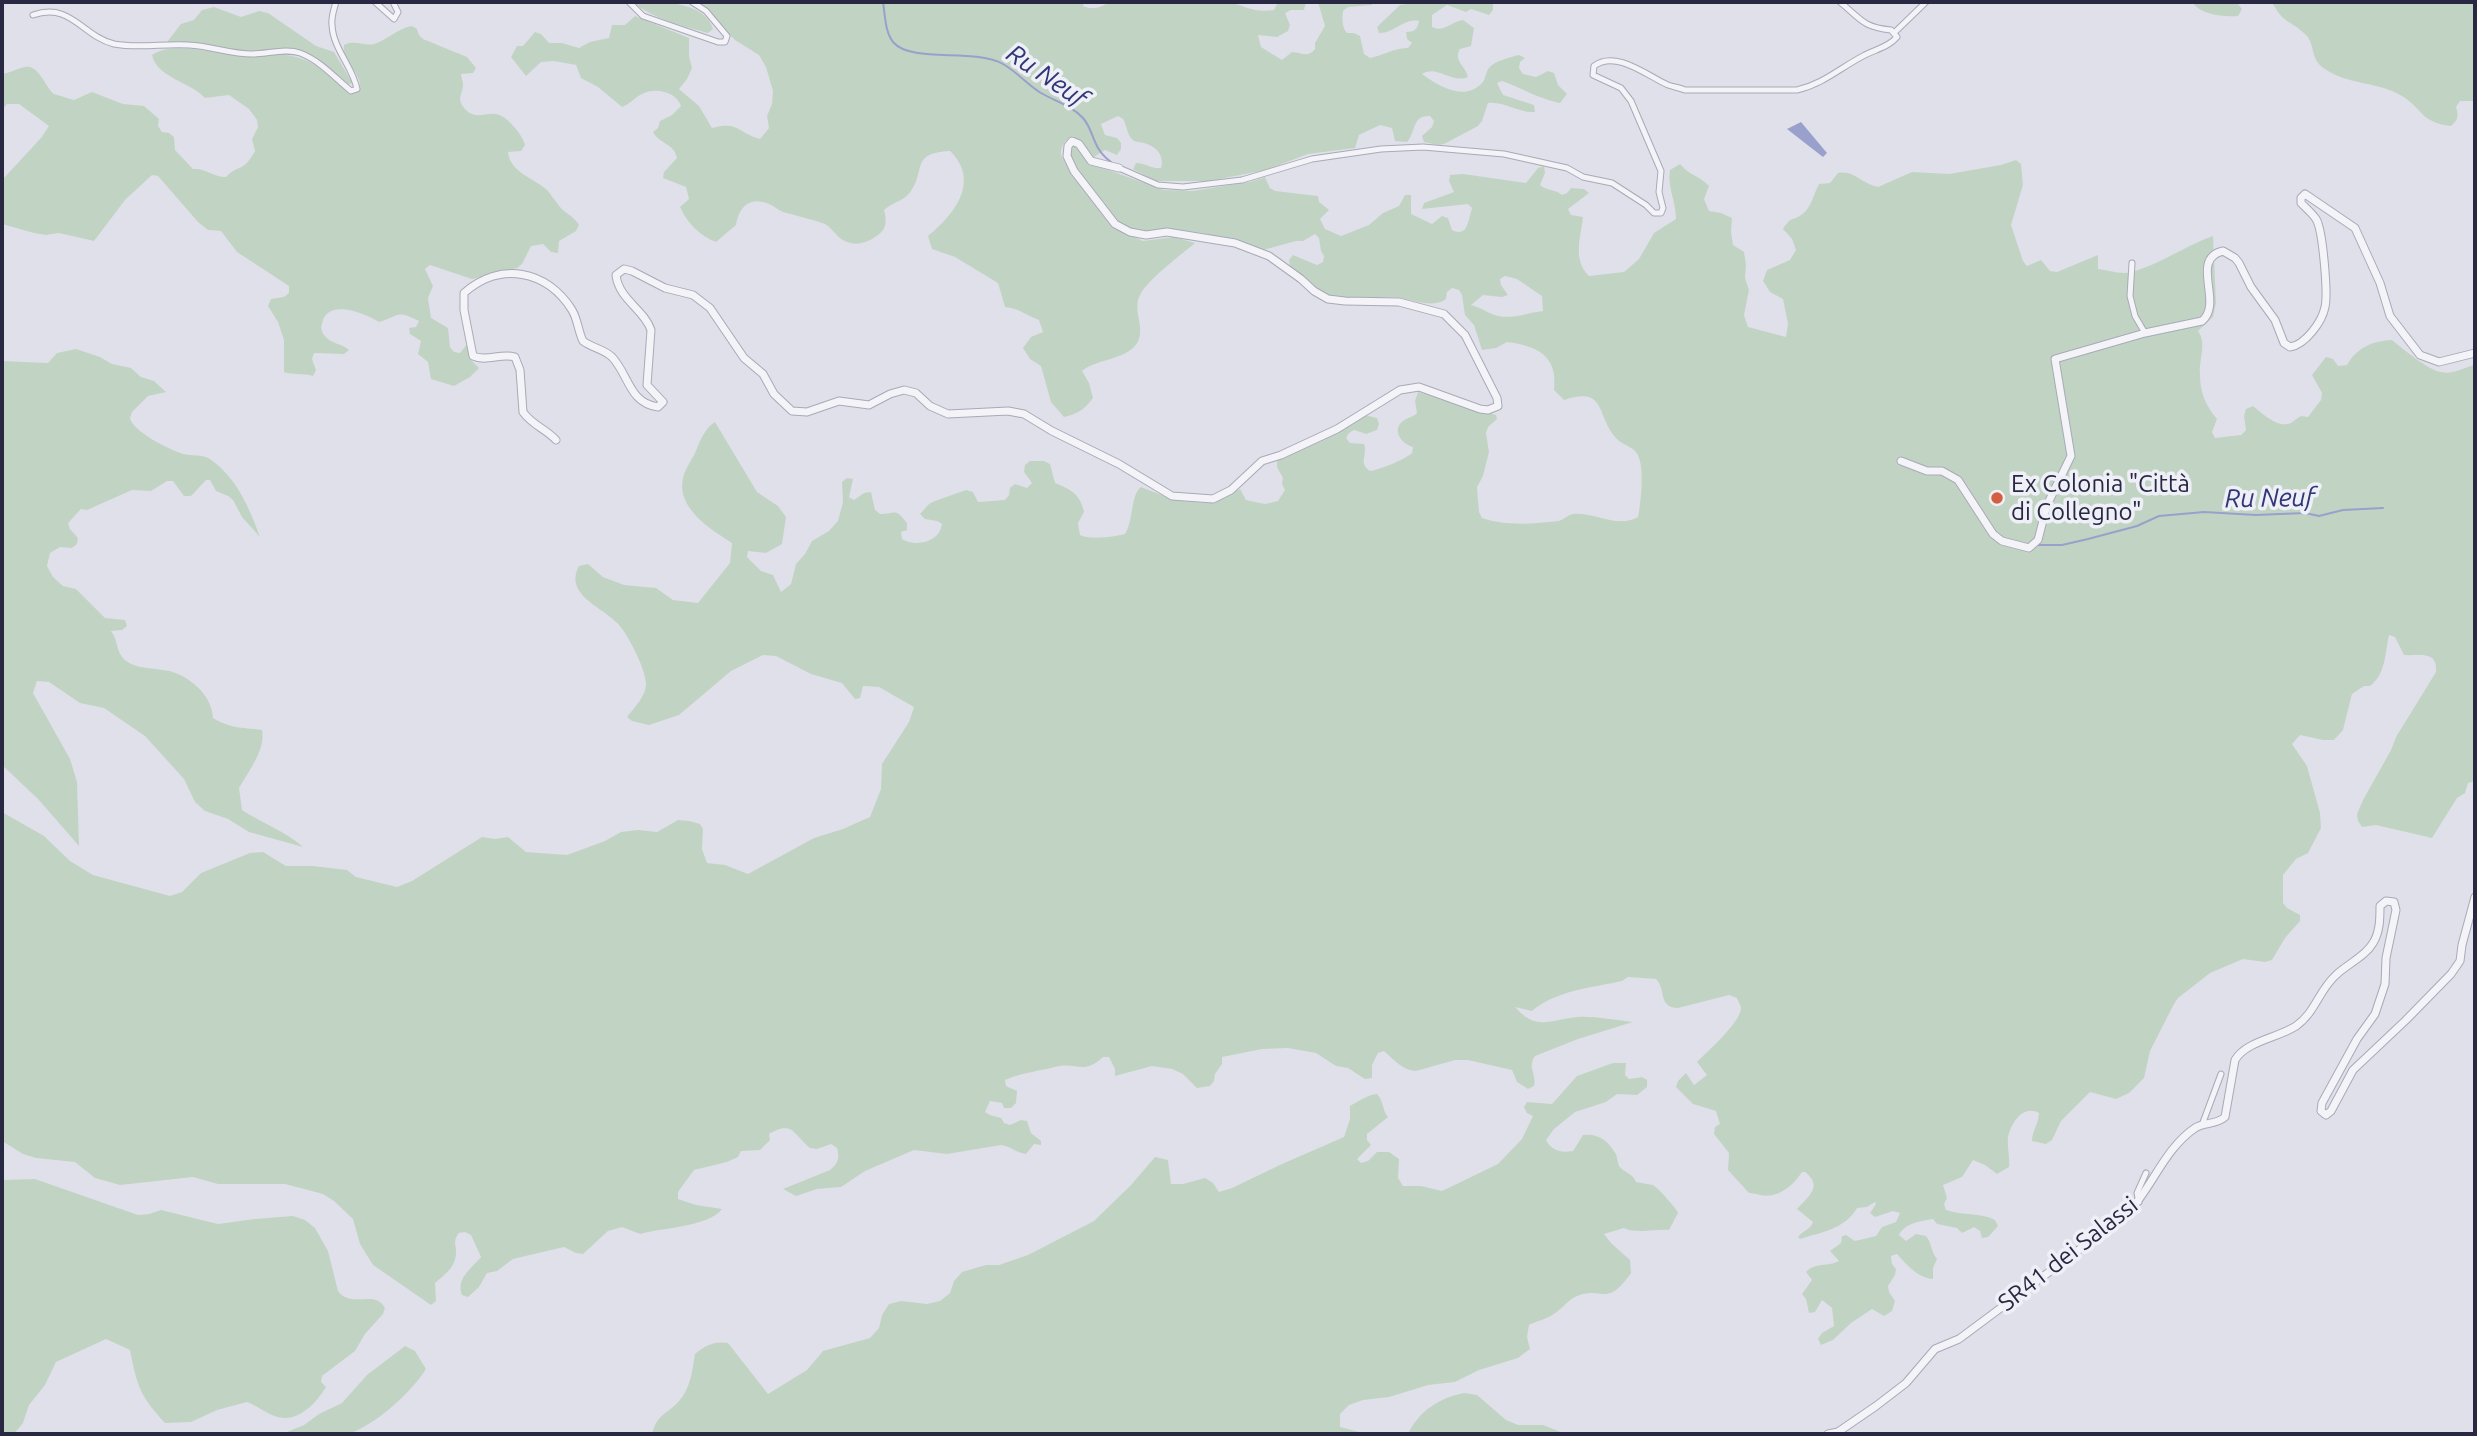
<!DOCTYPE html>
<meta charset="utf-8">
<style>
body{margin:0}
#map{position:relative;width:2477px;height:1436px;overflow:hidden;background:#e0e0ea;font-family:Ubuntu,sans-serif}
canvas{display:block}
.frame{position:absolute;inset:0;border:4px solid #282842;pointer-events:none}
</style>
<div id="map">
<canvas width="2477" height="1436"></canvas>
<div class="frame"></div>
</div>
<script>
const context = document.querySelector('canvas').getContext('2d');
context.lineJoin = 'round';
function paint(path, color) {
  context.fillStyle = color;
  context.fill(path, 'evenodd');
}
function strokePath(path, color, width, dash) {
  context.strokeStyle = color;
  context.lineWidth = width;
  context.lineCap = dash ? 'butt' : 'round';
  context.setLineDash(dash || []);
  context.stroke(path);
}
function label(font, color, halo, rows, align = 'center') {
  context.font = font + ' Ubuntu,sans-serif';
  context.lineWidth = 7;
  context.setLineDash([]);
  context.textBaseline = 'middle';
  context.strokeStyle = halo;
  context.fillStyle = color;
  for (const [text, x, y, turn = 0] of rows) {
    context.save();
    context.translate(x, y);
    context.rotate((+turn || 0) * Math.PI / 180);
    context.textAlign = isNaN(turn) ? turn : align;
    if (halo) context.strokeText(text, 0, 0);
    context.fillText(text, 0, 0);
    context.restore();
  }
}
paint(new Path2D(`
 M633,2C660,2 704,0 713,29L708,33C683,26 653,19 633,2Z
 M697,2H1084L1083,6C1091,10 1102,8 1109,2H1229C1247,7 1255,13 1274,10L1278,2H1306L1304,10H1291L1285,13L1290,25L1288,31L1277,37L1258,35L1261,47L1282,60L1292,52C1303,53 1307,58 1315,49V43L1325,26L1318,2H1371L1372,5L1348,7L1343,11C1342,18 1342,28 1347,33H1354L1360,36L1364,54L1370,58C1384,55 1394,48 1408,48L1412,43L1407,39L1406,32C1414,32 1418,29 1419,21C1403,18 1394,34 1379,33L1377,27L1400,5L1418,2H1493V10L1489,15L1471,9L1466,12L1447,5L1432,15V27C1444,33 1450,22 1463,20L1474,28L1471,46L1460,49C1453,61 1466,66 1468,77C1452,84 1436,64 1422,74C1439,86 1464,102 1482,83C1486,79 1485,73 1489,68C1494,61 1511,57 1519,55L1525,58L1520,62L1519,68L1523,74L1536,77L1548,71L1554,73L1558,85L1567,94L1560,103C1539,99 1522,88 1502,81L1497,83L1503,95L1534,105L1535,112C1517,113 1505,101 1488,103L1482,121L1478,126L1444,144L1438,145L1424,142L1422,136L1432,127L1434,121L1430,116C1412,115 1416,132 1407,142L1395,141L1392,128L1380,125L1359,135L1355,148L1308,154L1266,170L1209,181H1155L1133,169L1136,163C1145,163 1151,169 1161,168C1165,156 1156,146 1144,143C1141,142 1135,142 1133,140C1127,136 1127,125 1123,119L1118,116L1101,124L1105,135L1117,138L1121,143V149L1117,155L1105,150L1094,157C1085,152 1083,141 1073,136C1064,140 1061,146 1061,155L1071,174L1115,228L1143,241L1174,237L1195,243C1181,255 1147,280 1140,295C1131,312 1149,332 1134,347C1119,361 1097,359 1082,371L1089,383L1093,398C1085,409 1078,414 1064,417L1051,402L1041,366L1030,359L1023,348L1031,337L1043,332L1039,320C1027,316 1019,308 1005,307L998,283L955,257L932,249L928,236C954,215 981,181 950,151C910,153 926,170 911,191C905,201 893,202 884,210C887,222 887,230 875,237C868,242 859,245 850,243C837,240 834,229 825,224C811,219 797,216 783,212C778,210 774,206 769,204C750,196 739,207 736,225L716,242C700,236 687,223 680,207L689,199L686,187L663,178L664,172L677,158C674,143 659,144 653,132L658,128L660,121L672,115L681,106C676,91 654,87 642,94C634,98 630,104 622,107L598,87L581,78L576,65L554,61L541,62L526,76L511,57L517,46H523L535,32L541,34L549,43H562L579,48L590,42L609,38L612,25H625L635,16L689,38V56L692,68L687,79L679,89L699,106L712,128C740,121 737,133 760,139L769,128L767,116L772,104L773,91L766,67L759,55L735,40Z
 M2192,2H2232L2238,4L2242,9L2238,16C2223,17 2201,15 2192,2Z
 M2272,2H2475V101H2460L2456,107C2459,116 2458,120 2451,126C2420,122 2424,110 2402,96C2378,81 2347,86 2322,67C2310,57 2315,44 2306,35C2291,20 2283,24 2272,2Z
 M214,7L241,17L259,11L268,13L316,46L334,52L352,82L351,84H348L331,70L298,50L245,51L188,42H167L181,24L194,20L202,10Z
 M412,26L417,29L419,35L423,39L467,57L476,68L473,73L461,74C461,77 463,81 463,84C464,91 457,97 462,105C473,122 485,112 496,114C506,115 523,135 525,145L521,151L508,152C510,172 533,178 546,189C551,194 555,201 560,207C566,214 574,216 579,225L576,231L559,241L558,253L551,252L543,244L531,246L522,264L517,268L472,279L430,265L425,269L433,286L428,298L431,318L448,328L450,347L454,352L460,353L468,343L470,359L479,368L470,377L454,386L431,379L428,362L418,354L421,341L410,334L409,328L416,327L419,321C395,309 400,316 379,322C366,314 331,299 323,320C321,327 320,330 325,336C331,344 341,343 349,350L344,354L314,353L312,359L316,370L313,376C303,373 292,375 284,372V340L278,322L268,306L271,299L284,297L289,293V286L237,252L221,231L208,230L198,222L158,176L152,175L125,200L94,241L59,233L46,235L34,233L2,224V180L41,138L49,126L19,104H7L2,110V74C10,73 16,69 25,67C39,64 45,87 54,94L74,100L92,92L123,104L144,106L159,119L158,126L162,132L169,133L174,137L175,150L193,169C206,168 213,177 226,177C238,164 243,173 255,151L252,139L258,127L257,120L249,109L229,95L205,98C191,82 157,78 152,55C175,40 217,55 243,56C259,57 276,53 292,56C315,60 334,79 350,94L360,90C363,73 341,62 344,45C355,39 366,48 377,43C389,38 399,28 412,26Z
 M1074,145L1089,163L1164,190L1192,191L1250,182L1265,177L1270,188L1275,191L1318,196L1319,202L1329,210L1320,219L1325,229L1341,236L1369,225L1383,213L1399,206L1405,195H1411V214L1432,224L1442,216L1448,218L1452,230C1468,238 1468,220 1472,208L1468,204L1422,209L1424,203L1454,192L1449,181L1450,175L1463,174L1526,183L1538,168L1544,166L1545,173L1540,185C1547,191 1555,189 1562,195L1567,193L1571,188L1584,189L1589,193L1568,209L1571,215L1583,217C1581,237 1572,259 1589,276L1624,272L1639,259L1654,233L1676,219C1676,201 1667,187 1670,170L1680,164C1689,175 1700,176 1709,186L1704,199L1709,211L1721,213L1732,218L1731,232L1733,245L1744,252L1746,265L1745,278L1749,290L1744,315L1748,327L1786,337L1788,324L1783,299L1770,292L1763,281L1767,270L1790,260L1796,250L1792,239L1783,229C1792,215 1791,222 1801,215C1811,209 1814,193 1819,184L1830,183L1838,173C1854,170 1862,184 1878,187L1912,172L1949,174L2001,165L2016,160L2021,164L2023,185L2011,225L2023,261L2027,266L2041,260L2050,271L2057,272L2098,255V269C2108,270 2122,275 2132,272C2160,264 2185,246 2213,236L2216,303L2213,317L2198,331C2207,343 2199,359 2200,374C2200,392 2205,405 2217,419L2212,432L2215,438L2241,435L2246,430L2244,416L2246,409L2253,406C2262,413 2278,429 2291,423C2294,421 2297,418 2301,416L2308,417L2321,400L2322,393L2312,375L2326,357L2333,359L2338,366L2347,365C2357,347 2373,341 2392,340C2403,349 2428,370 2441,372C2453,375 2464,367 2475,365V781L2468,783L2465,793L2457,798L2432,838L2376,825L2362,827L2358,821L2357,814L2363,800L2391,750L2396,737L2436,672C2438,650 2419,656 2404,655L2395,637L2389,635C2385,653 2386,674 2370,686H2364L2352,694L2343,730L2334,740H2323L2300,735L2292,744L2307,766L2320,813L2321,828L2308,853L2296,859L2283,875V903L2287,908L2300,915V921L2285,938L2272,960L2265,962L2243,959L2210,973L2178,998L2174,1004L2150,1051L2144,1078L2129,1093L2116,1099L2090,1092L2061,1121L2052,1140L2046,1144L2032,1141C2032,1131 2039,1123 2039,1113C2023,1104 2011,1123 2008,1137C2007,1147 2010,1157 2009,1167L1997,1174L1985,1165L1973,1160L1962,1177L1943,1185L1947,1198L1944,1204L1946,1210C1962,1216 1981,1212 1995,1220L1998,1226L1988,1237L1982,1238L1980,1231L1974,1227L1962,1233L1957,1228L1937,1224L1933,1219C1921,1221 1905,1223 1899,1235L1906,1241L1916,1234L1926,1236C1932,1243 1931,1252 1937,1259L1933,1268V1279C1918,1278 1907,1265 1897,1254L1891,1256L1892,1264L1896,1269L1895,1275L1888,1286L1889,1292L1895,1301L1892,1311L1884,1316L1872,1309L1851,1323L1833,1340L1821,1345L1818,1339L1822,1333L1834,1326L1832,1308L1822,1300L1815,1312L1809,1313L1806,1299L1802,1294L1812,1280L1806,1272C1815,1262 1828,1267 1839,1261L1830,1251L1841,1243L1842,1236L1846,1235L1855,1241L1876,1236L1882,1227L1896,1222L1900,1213L1893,1211L1875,1217L1870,1213L1876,1204L1875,1202L1867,1207L1857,1208C1845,1229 1822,1232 1800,1239L1798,1237C1802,1231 1810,1230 1813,1222L1797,1209C1809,1196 1823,1186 1805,1172H1802C1793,1186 1777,1199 1760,1195C1756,1194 1753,1193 1749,1193L1728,1170L1729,1153L1714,1134L1715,1127L1720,1124L1716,1111L1693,1104L1676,1087L1678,1081L1686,1073L1694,1085L1707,1075L1697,1062C1706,1053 1741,1022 1741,1008C1741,1005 1738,1002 1737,998L1729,995L1678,1008C1657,1007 1667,990 1656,979L1628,977L1622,981C1591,988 1557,990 1532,1011L1515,1007C1536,1031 1549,1020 1577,1017C1595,1016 1614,1020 1633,1022L1578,1039L1535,1056C1527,1067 1537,1074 1534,1086L1528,1089L1517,1082L1512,1070L1468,1060H1455L1416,1071C1402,1070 1394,1060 1384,1051L1378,1053L1372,1065V1078L1365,1079L1348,1068L1336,1066L1316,1053L1288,1048L1262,1049L1222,1057V1064L1215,1074L1214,1081L1210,1086L1197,1088L1183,1074L1172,1069L1152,1066L1115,1076V1069L1109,1057H1103C1083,1076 1076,1061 1055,1067C1038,1071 1022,1073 1005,1080L1006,1086L1017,1091L1016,1103L1011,1108H1004L1002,1103L990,1101L985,1112L990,1115L1001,1118L1004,1123L1010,1125L1021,1120L1027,1121L1031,1133L1041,1141V1145L1034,1144L1026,1154C1016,1153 1011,1146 1001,1145L947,1154L914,1150L865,1171L841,1187L817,1189L796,1196L783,1189L830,1170C838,1164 840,1157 837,1148L831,1144L817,1149L810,1148C793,1134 793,1120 769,1134L770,1140L760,1150L741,1151L738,1157L727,1162L694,1170L678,1192V1199L696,1205L722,1209C709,1227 659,1228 640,1234L622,1227L608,1231L583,1254L576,1253L564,1247L513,1259L497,1271L487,1273L479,1287L468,1297L462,1295C456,1278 471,1269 481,1257L471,1235L465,1232L459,1233C452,1242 457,1245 456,1255C454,1269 444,1275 435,1283L436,1301L431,1305L373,1265L360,1244L353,1219L334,1201L323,1194L285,1184H218L193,1177L120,1185L95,1178L75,1162L36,1158L23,1154L2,1141V812L44,836L70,861L93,875L170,896L182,892L201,873L250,853L263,852L286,866H313L347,870L356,877L397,887L412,881L482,837L495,839L508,837L526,852L567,855L605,841L621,832L638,830L657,832L678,820L689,821L700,824L703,829L702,849L707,863L725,865L748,874L814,838L843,829L870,817L881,789L882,764L909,722L914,707L879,687L863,686L860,698L855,699L842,683L811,674L776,656L763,655L731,671L679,715L649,725L632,721L627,717C634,708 646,696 646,684C646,670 627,631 616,622C600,606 564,594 579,566L588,564L603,577L624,585L656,588L673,600L698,603L730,563L732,543C710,529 676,508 683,478C685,469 691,461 695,453C700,441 704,429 715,422L757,492L778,506L786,517L782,544L766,553L748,551L747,557L761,571L773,575L781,592L791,584L796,564L805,554L812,541L829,531L838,521L843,502L842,482L847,478L853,479L849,497L854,500L864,493L871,492L875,510L880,514C897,513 895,508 907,523V530L901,532L902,539C916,547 939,543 942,524L937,521L925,519L920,514L929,504L935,501L966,490L973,492L978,502L1005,500L1009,495L1010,488L1015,484L1027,488L1032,483L1024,472L1025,465L1030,461H1044L1050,464L1055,483C1072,490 1080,494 1084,512L1078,523L1080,535C1090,540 1114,537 1125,534C1134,520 1130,496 1141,487L1174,500L1205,503L1219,500L1240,489L1246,500L1265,504L1278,501L1285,490L1282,484L1283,478L1277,467V461L1321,441L1364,415L1377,418L1379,424L1377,430L1366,434L1354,430L1349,433L1346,438L1350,443L1364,444C1368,455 1358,463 1370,471C1379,470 1406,459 1412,453L1413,447C1400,443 1390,428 1406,419C1410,417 1414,416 1417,413L1415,401L1418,392L1496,415L1497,419L1488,427L1486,433L1489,452L1483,476L1477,487L1479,512L1482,518C1505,526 1534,524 1558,521C1564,520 1567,515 1573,514C1595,512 1617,529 1638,517C1641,503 1644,471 1639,458C1636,446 1622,446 1615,437C1596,414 1606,386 1564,400L1554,390C1558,356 1538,346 1507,342L1496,348L1482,350L1474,325L1465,315L1462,295L1459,290L1452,288L1447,292L1446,299C1431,310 1411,298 1394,297C1375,297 1353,301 1334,297C1325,296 1298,274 1290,267L1289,260L1293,255L1317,265L1323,262L1324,256L1321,251L1319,238L1315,234L1303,241H1296L1263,250L1203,233L1168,229L1150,232L1132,229L1116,221L1077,169L1070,155L1071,148ZM1505,276L1517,279L1542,296L1543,311C1527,313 1514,319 1498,316C1489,314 1480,307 1471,305L1483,295L1502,297L1508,295L1501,285L1500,279Z
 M76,349L100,357L112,364L131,368L141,377L154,381L166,392L148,396L132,412L130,418C132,431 170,450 183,454C192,456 202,454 210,459C237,478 249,507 260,537L242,517L233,500L228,496L216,491L210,480H206L191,496H184L173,481H167L151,491L132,490L87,510L81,509L68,523L70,529L78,538L77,544L72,548L60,547L50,553L47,566L53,577L63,586L76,589L105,618L125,620L127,626L122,630L111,631C118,639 116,653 125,660C140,672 161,666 178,674C196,682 212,698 213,718C232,729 240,727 262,730C266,749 249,771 239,788L242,810C262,823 285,831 303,847L249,832L228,819L205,811L195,802L184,779L145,736L104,708L80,703L49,682L37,681L33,693L70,759L77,782L79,846L38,799L2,765V361L48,363L57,353Z
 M1613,1063H1626L1625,1075L1629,1079L1642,1077L1647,1080V1087L1637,1095L1617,1094L1606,1102L1575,1112L1554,1129L1546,1140C1552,1151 1561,1153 1573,1151L1583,1135C1599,1133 1608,1141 1616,1154C1617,1157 1618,1163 1619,1166C1624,1173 1632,1172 1636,1182L1653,1185C1658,1188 1677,1209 1678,1213L1669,1230C1655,1229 1636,1234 1624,1228L1604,1234L1611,1243L1630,1260L1631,1273C1605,1310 1603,1284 1575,1297C1567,1301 1562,1309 1554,1314C1547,1319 1537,1321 1529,1325L1527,1337L1530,1349L1518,1358L1479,1370L1455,1382L1428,1385L1389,1397L1363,1400L1349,1405L1340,1414V1427L1367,1434H652C658,1412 667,1415 679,1401C691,1387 692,1371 695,1354C706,1345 714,1341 728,1343L768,1394L807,1370L823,1351L870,1338L879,1328L882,1315L889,1304L901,1301L927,1304L940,1301L950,1293L954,1281L962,1272L986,1265H999L1028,1255L1094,1221L1131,1185L1155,1157L1168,1160L1171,1184H1183L1205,1178L1213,1183L1219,1192L1232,1188L1282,1164L1344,1137L1350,1119V1106C1359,1101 1367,1095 1377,1094C1384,1101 1382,1110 1388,1117L1367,1134V1140L1371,1145L1357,1159L1361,1163L1368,1161L1377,1152H1389L1399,1159L1398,1178L1403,1186H1421L1442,1191L1498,1164L1522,1139L1533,1116L1527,1113L1524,1107L1527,1102L1552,1104L1577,1076Z
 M35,1179L138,1215L149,1214L161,1210L218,1224L255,1219L293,1216L305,1220L315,1228L328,1251L338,1291C351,1309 375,1289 385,1308L383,1314L365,1334L355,1351L322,1376L321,1382L326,1387C315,1405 295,1426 272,1415C263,1411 257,1406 247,1402L217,1410L191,1422L165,1423C140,1396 137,1386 130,1350L106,1339L56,1362L45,1385L29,1405L23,1423L14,1434H2V1180Z
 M405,1346L415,1351L426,1369C411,1393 374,1426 348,1434C337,1436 296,1434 282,1434L304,1425L319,1414L342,1403L367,1375Z
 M1465,1393L1477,1395L1506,1420L1518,1425H1543L1566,1434H1408C1419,1411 1440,1397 1465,1393Z`), '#c1d4c3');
paint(new Path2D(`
 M1801,122L1827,153L1823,157L1787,129Z`), '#99a0cb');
strokePath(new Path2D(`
 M883,2C885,14 885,34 894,43C912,63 975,48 1003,64C1017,72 1028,85 1041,93C1055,101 1072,106 1083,118C1095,132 1091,147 1111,162
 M2037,545H2062L2088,539L2137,526L2159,516L2204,512L2256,515L2305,513L2319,516L2343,510L2383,508`), '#99a0cb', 2);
const minor = new Path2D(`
 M375,2L394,19L398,12L393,2
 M629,2L643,16L718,42H725L727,36L706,11L692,2
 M33,15C71,2 82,36 114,44C140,49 164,43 189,45C210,46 231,54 252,54C267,54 286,48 300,53C321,61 335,78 351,91L357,89C353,67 333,49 332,25C331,17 334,9 336,2
 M1895,32L1926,2
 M1119,168L1158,185L1183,187L1242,180L1312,159L1381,149L1423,147L1504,154L1567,168L1583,177L1612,183L1646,205L1654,213H1661L1663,208L1659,192L1661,171L1631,101L1621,88L1593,75L1594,66C1616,49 1649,77 1668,85C1674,87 1680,88 1685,90H1797C1823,84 1840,68 1863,56C1874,50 1889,47 1897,37L1891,30C1862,27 1861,19 1840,2
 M2132,263L2130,296L2135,316L2145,333
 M2202,1125L2221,1074
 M2139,1202L2137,1193L2146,1173`);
const tertiary = new Path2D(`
 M556,440C546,429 532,425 523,412L520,370L515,357C501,353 486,362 473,356L464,310V293C500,261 547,270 572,310C578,320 578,331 583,341C592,348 604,349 612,357C629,375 629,403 658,407L663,402L647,385L651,330C644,309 619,300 616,275L624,269L632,271L665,288L693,295L710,308L744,358L763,374L774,394L792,411L807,412L839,401L869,405L890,394L904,390L916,393L930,406L948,414L1008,411L1024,414L1052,431L1119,464L1172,496L1213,499L1231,490L1262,461L1281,455L1337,429L1400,390L1419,387L1480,409L1488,410L1498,406L1497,398L1465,335L1444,314L1399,302L1345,301L1328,299L1314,291L1301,279L1269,256L1235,243L1167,232L1146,235L1130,232L1115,224L1074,171L1067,156L1068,146L1072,141L1079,144L1091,161L1119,168
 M1901,461L1927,471H1942L1958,480L1993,534L2002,541L2029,548L2038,540L2047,505L2071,456L2055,359L2145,333L2202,321C2224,303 2189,259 2223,251L2235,258L2239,263L2251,287L2275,320L2284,343L2290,347C2305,345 2322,322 2325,307C2328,294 2323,230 2316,219C2312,213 2306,208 2301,203V198L2305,194L2355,228L2380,283L2390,316L2420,355L2439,362L2475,353
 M1828,1434L1838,1432L1876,1406L1906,1383L1935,1349L1959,1339L2127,1214C2152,1188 2164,1149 2195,1128C2204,1122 2216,1125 2225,1117L2235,1060C2246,1041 2278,1038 2296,1026C2315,1013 2319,990 2336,975C2347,964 2365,957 2373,943C2380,932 2380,918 2380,906L2386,901L2394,902L2396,910L2386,958L2385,984L2375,1014L2357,1039L2322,1103L2321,1111L2326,1115L2331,1111L2353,1070L2406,1020L2451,974L2460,961L2462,945L2475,897`);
strokePath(minor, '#a9a9b8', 7);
strokePath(tertiary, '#a9a9b8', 9);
strokePath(minor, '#f3f3f8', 5);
strokePath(tertiary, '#f3f3f8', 7);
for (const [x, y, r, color] of [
 [1997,498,7,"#d45f40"]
]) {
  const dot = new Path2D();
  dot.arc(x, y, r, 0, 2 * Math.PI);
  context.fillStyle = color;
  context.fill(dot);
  strokePath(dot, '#eff0f7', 2.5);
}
label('24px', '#282842', '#eff0f7', [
 ["Ex Colonia \"Città",2011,484],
 ["di Collegno\"",2011,512]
], 'left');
label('24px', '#282842', '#eff0f7', [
 ["SR41 dei Salassi",2068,1254,-38]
]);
label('italic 26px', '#303677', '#eff0f7', [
 ["Ru Neuf",1047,76,34],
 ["Ru Neuf",2270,498,-1]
]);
</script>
